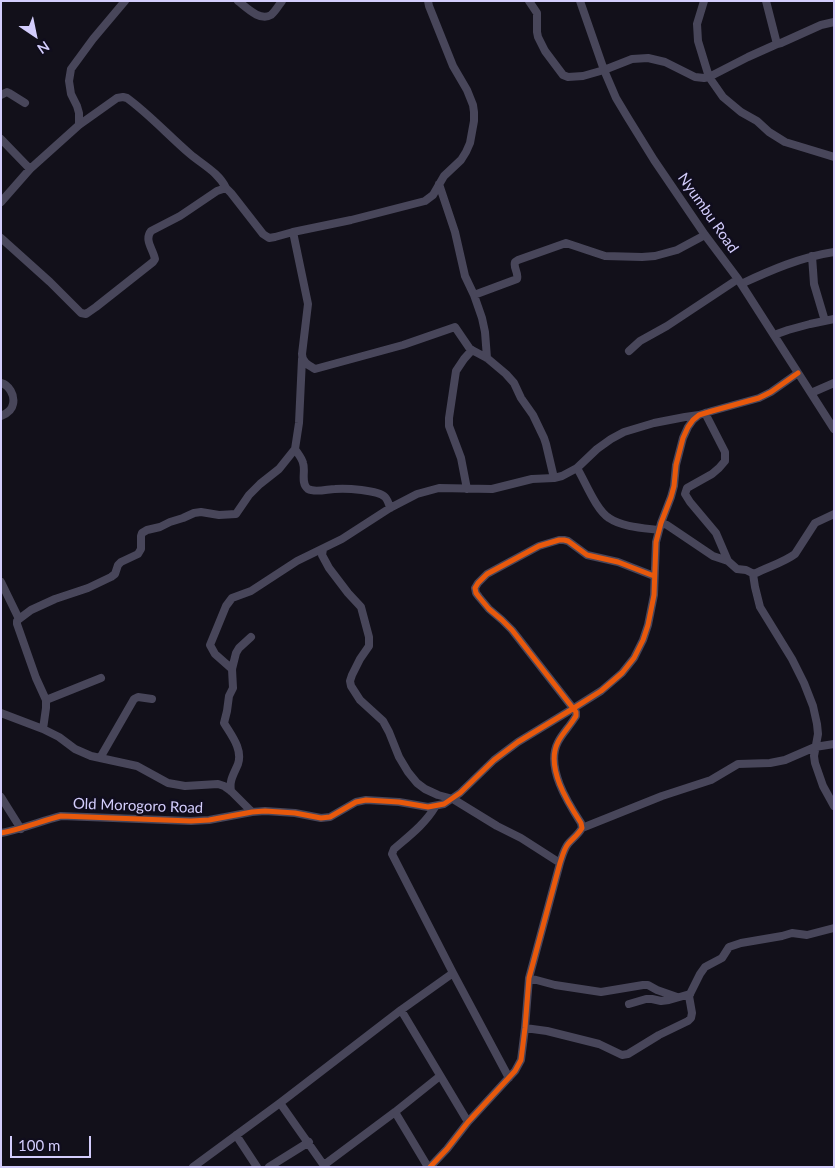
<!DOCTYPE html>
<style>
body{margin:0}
#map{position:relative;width:835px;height:1168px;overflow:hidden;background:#12101a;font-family:Lato,sans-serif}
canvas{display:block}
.frame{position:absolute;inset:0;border:2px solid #d3cdfc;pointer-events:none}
.north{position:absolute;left:10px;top:10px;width:50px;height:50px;-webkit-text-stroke:4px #100d1d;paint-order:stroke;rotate:146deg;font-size:14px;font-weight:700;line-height:20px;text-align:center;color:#d3cdfc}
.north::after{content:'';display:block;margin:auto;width:18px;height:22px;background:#d3cdfc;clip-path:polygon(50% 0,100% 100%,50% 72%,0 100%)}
.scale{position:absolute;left:10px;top:1136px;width:81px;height:22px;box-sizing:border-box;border:2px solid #d3cdfc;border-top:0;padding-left:6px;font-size:15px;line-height:18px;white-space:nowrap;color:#d3cdfc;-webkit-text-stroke:4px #100d1d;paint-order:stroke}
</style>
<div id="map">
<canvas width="835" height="1168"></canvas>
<div class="frame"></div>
<div class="north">N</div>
<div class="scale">100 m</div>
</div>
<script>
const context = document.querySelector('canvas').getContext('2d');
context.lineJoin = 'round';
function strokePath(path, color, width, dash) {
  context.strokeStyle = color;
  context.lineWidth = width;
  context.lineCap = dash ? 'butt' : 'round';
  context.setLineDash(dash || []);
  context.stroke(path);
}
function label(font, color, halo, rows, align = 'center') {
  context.font = font + ' Lato,sans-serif';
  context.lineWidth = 5;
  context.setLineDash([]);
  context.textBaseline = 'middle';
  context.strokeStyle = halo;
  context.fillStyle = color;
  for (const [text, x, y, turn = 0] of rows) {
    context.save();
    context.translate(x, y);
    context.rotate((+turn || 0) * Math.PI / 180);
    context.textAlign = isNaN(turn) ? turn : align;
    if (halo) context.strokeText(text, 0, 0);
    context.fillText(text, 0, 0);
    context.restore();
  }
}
strokePath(new Path2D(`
 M238,1C246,7 260,22 271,15C275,12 279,5 282,1
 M529,1L537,13V32L538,37L545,51L563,75L568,77L583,76L604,70L632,59L648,58L665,62L695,77L704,78L709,77L748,57L777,44L781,43L821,25L834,22
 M580,1L604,70L616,98L628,118L654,160L705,235L738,279L834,429
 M704,1L697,24L698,41L709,77L723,97L741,112L757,121L769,132L785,142L834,157
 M766,1L777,44
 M1,95L7,92L9,93L25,103
 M79,125L117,98L123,97L127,98C149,114 169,136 190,154C203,165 219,173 226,188
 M1,139L30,169
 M439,184L455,232L465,276L474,295L482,318L485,332L487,358
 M1,202L30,169L79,125V113L77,106L71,94L69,81L71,69L93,39L125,1
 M293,232L308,304L302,354C302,362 308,365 315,369L403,345L455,327L470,349L487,358L506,374L514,383L521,398L533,415L544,438L546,444L554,478
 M1,238L50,282L81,313L86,314L96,307L153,262L155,259C153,249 144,240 151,231L180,216L217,191L226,188L231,193L263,234L269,238L275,237L293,232L351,220L425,201L433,195L444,176L461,160L466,152L470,143L474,121V112L473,105L467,90L453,66L429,6L428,1
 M812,256L814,284L825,321
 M741,284C771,270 801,257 834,252
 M474,295L517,279C519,273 513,268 515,262L518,260L566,243L605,256L642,257L655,256L677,250L705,235
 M774,335L788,330L810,324L834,319
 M629,351L640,341L667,326L738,279
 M302,359L299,423L295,449C298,454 302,458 303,463C306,471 300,483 308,489C315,493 328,489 335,489C346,488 378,490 385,497C388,500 389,504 390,508
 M1,383C9,385 15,395 13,404C12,410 6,414 1,416
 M811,393L834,383
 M705,413L725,452V461L719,468L712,474L687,488L685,494L690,502L716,533L728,561
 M577,468C585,481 596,510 609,518C622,527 643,528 659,530
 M467,489L461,458L449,426V418L456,371L464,359L472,350
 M661,523L667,525L713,556L728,561L737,569L746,570L754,574C767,567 783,563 795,554L815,523L834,514
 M323,549L322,555L329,568L348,593L361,607L369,637V646L360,659L352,675L350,681L351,686L360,700L383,721L389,732L399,757L408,772L417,783L425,789L438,795L453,799L497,826L521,838L560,863
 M753,574L755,587L760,607L792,659L804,683L813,706L817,724L818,734L814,756L815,763L823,786L834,806
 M1,582L19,619
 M232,669L215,654L210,645L226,606L232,598L251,591L297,561L342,539L390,508L417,494L439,488L492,489L532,479L554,478L562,476L577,468L597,449L611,439L624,432L654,423L685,417L699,415
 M46,700L101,678
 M1,713L43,729L59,737L75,749L91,756L137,766L168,783L185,786L218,784L224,786L231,791L252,812
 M43,729L46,708V700L36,678L17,624V621L19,619L31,610L55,599L88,588L111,577L115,574L118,565L121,562L138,554L141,549V536L142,533L147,530L160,527L170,522L183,518L194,513L201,512L219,515L236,514L249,495L260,484L279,469L295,449
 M100,758L134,699L138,697L152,699
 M231,791C229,780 234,774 238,764C243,749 231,735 224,723L227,711L229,696L233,688L232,669L236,653L239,648L251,637
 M1,797L21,829
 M435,807C425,824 409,836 394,849L392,854L453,973L509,1078
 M582,828L662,796L711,780L738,764L770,763L785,760L815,747L834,744
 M1,833C22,829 41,821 61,816L191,821L209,820L252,812L265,811L295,813L321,818L330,817L356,802L366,800L399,802L428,807L444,804L460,793L494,760L518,742L574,708L601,691L622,673L634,658L643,640L648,625L654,595L656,542L661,523L671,497L674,486L676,465L683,438L688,427L693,420L699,415L712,411L759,398L771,392L798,373
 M529,978L555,985L601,992L643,985H648L657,990L677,997
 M629,1004L646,999H652L661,1001L669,1000L690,994
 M401,1010L468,1122
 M525,1028L547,1031L599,1044L622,1055L628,1054L659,1035L688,1021L691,1018L692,1013L689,996L700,974L705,967L722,958L729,947L741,943L782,936L792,933L807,935L834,928
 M280,1103L325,1167
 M395,1112L428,1167
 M236,1135L257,1167
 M324,1165L395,1112L440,1076
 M193,1167L280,1103L401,1010L453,973
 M269,1167L309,1142
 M430,1167L447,1149L468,1122L515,1071L521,1060L525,1028L529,978L560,863C562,857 564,849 568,844C573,838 578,835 582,828L581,823C568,803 545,767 558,742C562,734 569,727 574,719L576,716V712L512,630L502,620L489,609L479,597L476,593L475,588L478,583L487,574L539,546L559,540H564L568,541L587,555L618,562L654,576`), '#48465a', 8);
strokePath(new Path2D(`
 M1,833C22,829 41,821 61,816L191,821L209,820L252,812L265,811L295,813L321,818L330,817L356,802L366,800L399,802L428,807L444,804L460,793L494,760L518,742L574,708L601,691L622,673L634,658L643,640L648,625L654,595L656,542L661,523L671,497L674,486L676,465L683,438L688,427L693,420L699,415L712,411L759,398L771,392L798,373
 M430,1167L447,1149L468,1122L515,1071L521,1060L525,1028L529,978L560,863C562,857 564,849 568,844C573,838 578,835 582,828L581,823C568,803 545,767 558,742C562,734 569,727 574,719L576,716V712L512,630L502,620L489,609L479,597L476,593L475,588L478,583L487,574L539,546L559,540H564L568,541L587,555L618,562L654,576`), '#e8590c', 5);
label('15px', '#d3cdfc', '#100d1d', [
 ["Nyumbu Road",708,213,55],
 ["Old Morogoro Road",138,806,2]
]);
</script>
